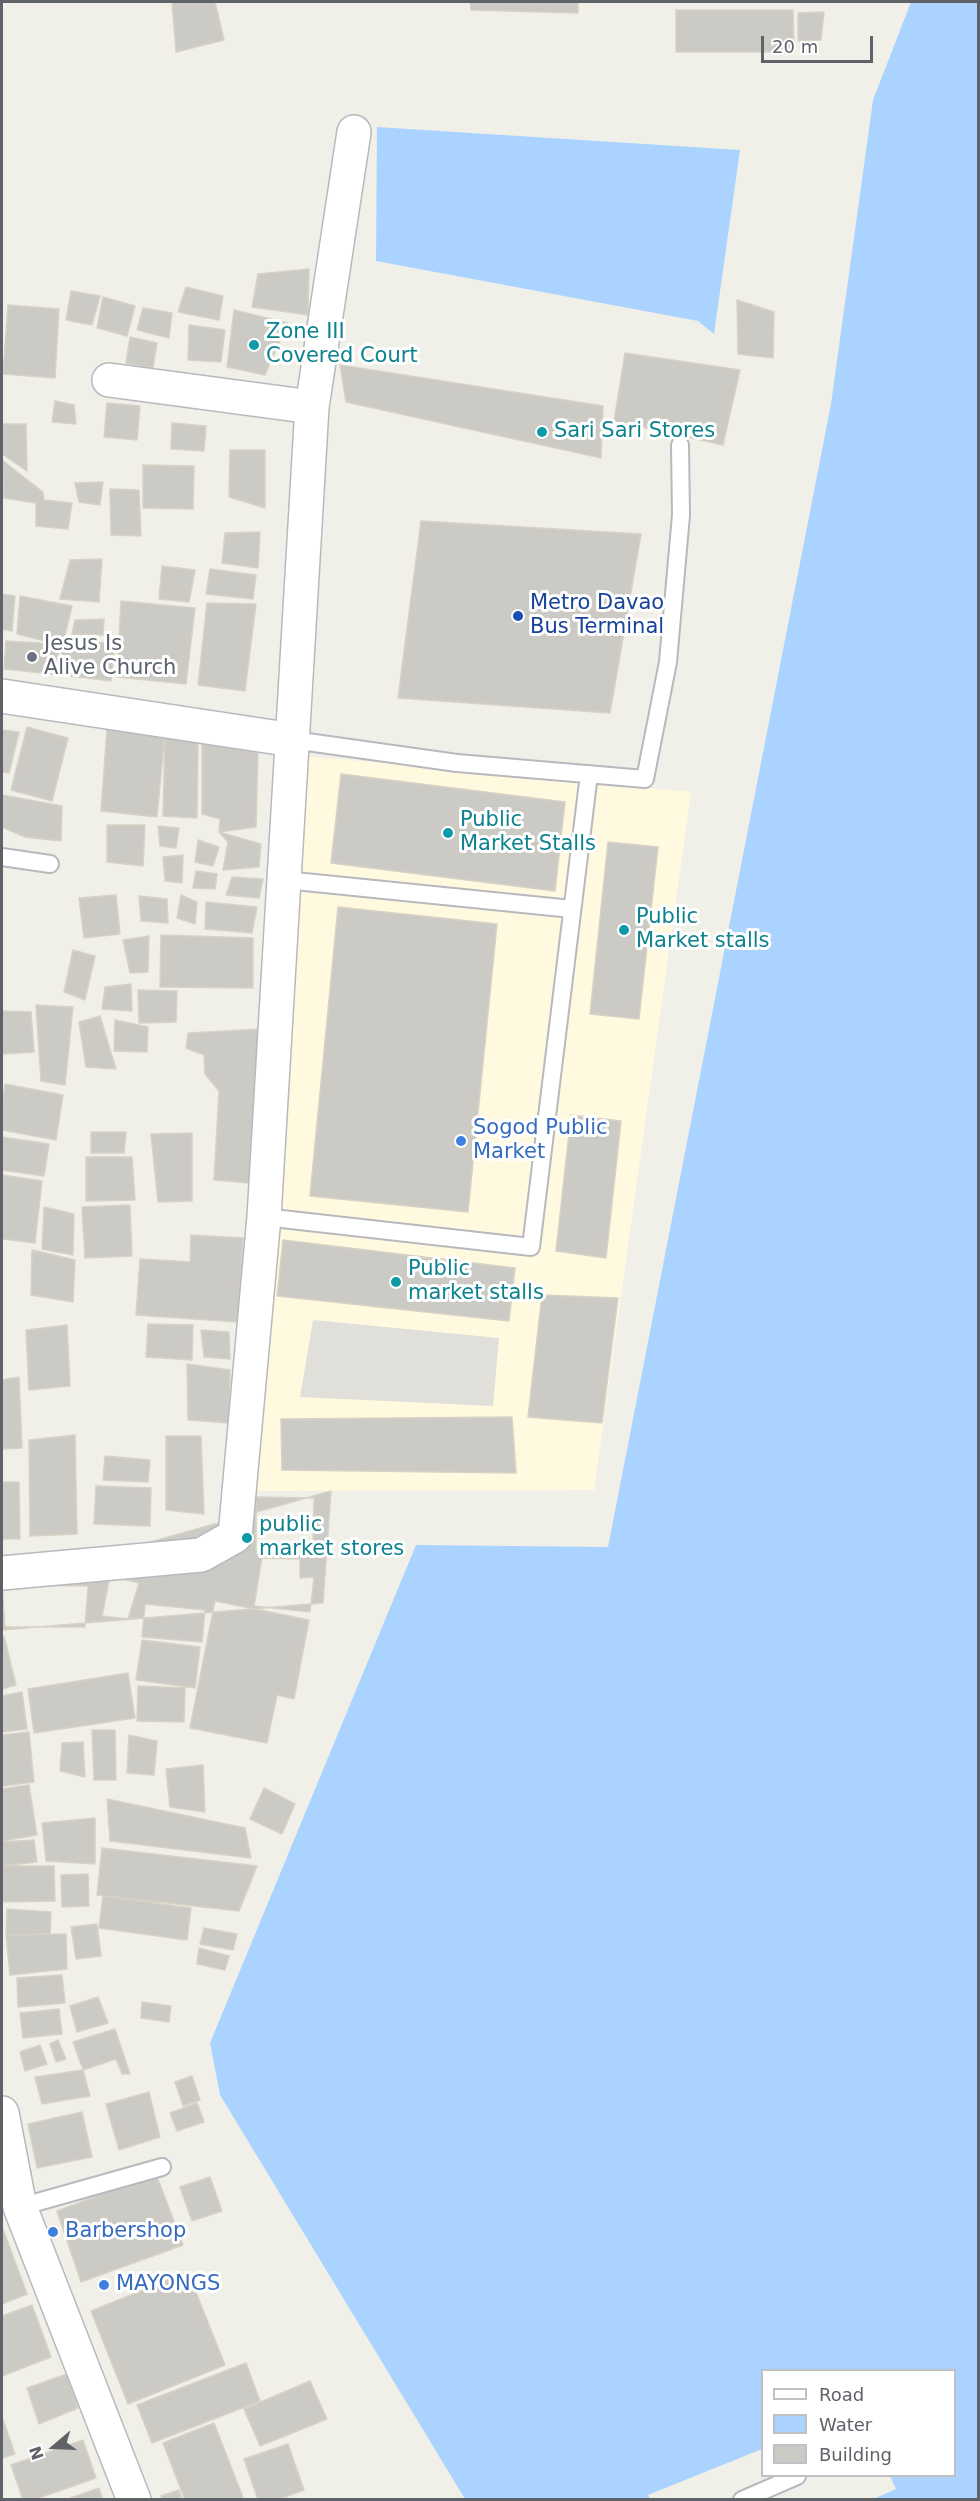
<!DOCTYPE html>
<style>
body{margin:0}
#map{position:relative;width:980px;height:2501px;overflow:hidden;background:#f1f0e8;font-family:"DejaVu Sans",sans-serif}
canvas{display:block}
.frame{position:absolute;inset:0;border:3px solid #5f6268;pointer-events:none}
.legend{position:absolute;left:761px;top:2369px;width:195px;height:108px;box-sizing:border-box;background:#fff;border:2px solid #bfc0c3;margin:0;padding:8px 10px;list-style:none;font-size:18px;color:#5f6268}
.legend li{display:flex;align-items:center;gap:12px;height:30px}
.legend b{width:30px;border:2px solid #bfc0c3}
.north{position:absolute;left:24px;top:2417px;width:60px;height:60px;-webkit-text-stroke:4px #fff;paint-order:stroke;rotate:251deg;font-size:16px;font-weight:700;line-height:24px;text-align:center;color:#5f6268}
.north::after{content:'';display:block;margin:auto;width:21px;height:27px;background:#5f6268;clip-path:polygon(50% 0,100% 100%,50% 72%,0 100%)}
.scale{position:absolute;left:761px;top:36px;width:112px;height:27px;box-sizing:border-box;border:3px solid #5f6268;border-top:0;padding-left:8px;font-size:18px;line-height:21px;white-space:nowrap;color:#5f6268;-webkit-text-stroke:4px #fff;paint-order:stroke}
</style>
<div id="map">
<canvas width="980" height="2501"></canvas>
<div class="frame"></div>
<ul class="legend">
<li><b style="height:8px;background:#fff"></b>Road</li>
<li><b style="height:16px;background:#aad4ff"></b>Water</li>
<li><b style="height:16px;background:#cccac5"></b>Building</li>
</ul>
<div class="north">N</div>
<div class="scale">20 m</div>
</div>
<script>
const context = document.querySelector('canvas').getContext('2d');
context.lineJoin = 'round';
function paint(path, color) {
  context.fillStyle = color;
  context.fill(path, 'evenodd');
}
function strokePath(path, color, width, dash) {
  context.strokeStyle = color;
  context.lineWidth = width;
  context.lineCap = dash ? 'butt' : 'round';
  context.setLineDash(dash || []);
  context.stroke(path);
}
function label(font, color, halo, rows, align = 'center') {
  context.font = font + ' "DejaVu Sans",sans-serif';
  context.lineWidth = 6;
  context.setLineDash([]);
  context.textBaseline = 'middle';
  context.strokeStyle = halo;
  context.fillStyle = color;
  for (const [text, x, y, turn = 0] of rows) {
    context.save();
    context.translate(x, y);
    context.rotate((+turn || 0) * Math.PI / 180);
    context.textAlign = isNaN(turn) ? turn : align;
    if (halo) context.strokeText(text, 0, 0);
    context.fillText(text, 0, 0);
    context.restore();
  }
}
paint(new Path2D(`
 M306,756L691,792L594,1490L255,1491Z`), '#fffadf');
paint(new Path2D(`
 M313,1320L499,1338L493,1406L300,1397Z`), '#e0dfda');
paint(new Path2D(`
 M911,2H978V2499H465L220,2095L210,2043L416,1545L608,1547L831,404L873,100ZM762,2370H954V2476H762Z
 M377,127L740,150L714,334L698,321L376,261Z`), '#aad4ff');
paint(new Path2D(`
 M762,2449V2476H890L896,2489L871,2500L650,2499L648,2495Z`), '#f1f0e8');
const building = new Path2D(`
 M172,2H215L224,40L176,52Z
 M470,2H578V13L471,10Z
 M676,10H793L794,52H676Z
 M824,12L821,40L798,41V13Z
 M309,269L308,315L252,307L258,274Z
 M186,287L223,296L219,320L178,312Z
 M71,291L100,296L92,325L66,320Z
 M103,297L135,306L127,336L97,328Z
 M737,300L774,312L773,358L738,354Z
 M8,305L59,309L55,378L3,374Z
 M143,308L172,313L169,338L137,330Z
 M234,310L288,323L265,375L227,367Z
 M189,325L225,330L221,362L188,360Z
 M130,337L157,343L153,368L126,363Z
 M625,353L740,370L723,445L614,421Z
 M340,365L603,406L601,458L346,402Z
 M55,401L74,405L76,424L52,422Z
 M107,403L140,406L137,440L104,437Z
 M172,423L206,426L204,451L171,449Z
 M2,424H26L27,471L2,454Z
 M230,450H265V508L229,497Z
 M2,460L43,492L44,500L72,503L68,529L36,526V503L4,498Z
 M143,465L194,466L193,509L143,508Z
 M103,482L100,505L79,502L75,483Z
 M110,489L139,490L141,536L111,535Z
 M421,521L641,534L610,713L398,698Z
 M260,532L258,568L222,563L225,533Z
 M102,559L99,602L60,599L70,560Z
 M162,566L195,570L189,602L159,599Z
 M210,569L256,575L253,599L206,594Z
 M2,594L15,596L12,631L2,629Z
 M20,596L72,606L64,639H58L57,644L17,634Z
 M121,601L195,608L186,684L117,677Z
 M207,603L256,604L245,691L198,685Z
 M104,619L103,635L72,634L75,620Z
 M6,641L57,644L62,675L4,669Z
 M62,641L115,643L111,681L62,675Z
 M27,727L68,738L52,801L11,790Z
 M107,729L165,732L157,817L101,811Z
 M2,730L19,732L9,773L2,772Z
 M165,737L198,742L197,818L163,816Z
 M202,742L258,753L256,827L219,832L220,819L202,814Z
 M341,774L565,802L555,891L331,863Z
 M2,795L62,806L61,841L25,837L2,827Z
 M107,825H145L143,866L107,862Z
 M158,826L179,828L176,848L160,846Z
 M219,832L261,844L259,867L223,870L228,842Z
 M198,840L219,847L213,866L195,862Z
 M608,842L658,847L639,1019L590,1014Z
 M183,855L182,883L165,881L163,857Z
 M196,871L217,874L215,889L193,888Z
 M232,877L263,879L259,898L226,895Z
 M116,895L120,934L84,938L79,898Z
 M181,895L197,902L195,924L177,918Z
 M139,896L167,899L168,923L141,921Z
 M206,902L257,907L252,933L205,929Z
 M338,907L497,924L468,1212L310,1196Z
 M161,935L253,938V988L160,987Z
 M149,936L148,972L130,973L123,940Z
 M73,950L95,956L85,1000L64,992Z
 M131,984L132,1011L102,1009L105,987Z
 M138,990L177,991L176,1022L139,1023Z
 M36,1005L73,1007L65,1085L41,1081Z
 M2,1011L31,1012L34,1052L2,1054Z
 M100,1016L116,1069L86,1067L79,1022Z
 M115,1020L148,1027L147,1052L114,1051Z
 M262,1029L250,1183L214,1180L219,1091L205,1074L204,1055L186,1048L188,1033Z
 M5,1084L63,1095L56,1140L2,1130V1105Z
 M571,1115L621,1121L606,1258L556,1251Z
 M91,1132H126L124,1153H91Z
 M192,1133V1201L158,1202L151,1134Z
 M2,1137L49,1144L44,1176L2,1170Z
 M86,1157H132L135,1200L86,1201Z
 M2,1175L42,1181L35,1243L2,1239Z
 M130,1205L132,1256L85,1258L82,1207Z
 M44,1207L74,1214L73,1255L42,1249Z
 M191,1235L243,1238L238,1322L136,1315L140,1259L190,1262Z
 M283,1240L515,1268L509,1321L277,1296Z
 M32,1250L75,1260L73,1302L31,1295Z
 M542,1295L618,1298L602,1423L528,1417Z
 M148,1324L193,1325L192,1360L146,1357Z
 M67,1325L70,1386L29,1390L26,1330Z
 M201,1330L229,1332L230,1359L204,1357Z
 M187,1364L230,1370L229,1423L188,1420Z
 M19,1377L22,1448L2,1449V1380Z
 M512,1417L516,1473L282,1470L281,1419Z
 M75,1435L77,1534L30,1536L29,1440Z
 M166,1436H201L204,1514L166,1510Z
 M105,1456L150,1460L148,1482L103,1480Z
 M2,1482H19L20,1539H2Z
 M96,1486L151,1488L150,1526L94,1524Z
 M331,1491L323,1603L2,1630V1584Z
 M256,1497L314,1498L313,1555L256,1554Z
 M262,1558L300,1559V1578L314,1577L310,1612L254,1606Z
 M110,1576L139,1583L128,1619L102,1616Z
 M2,1585L88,1586L85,1627H5Z
 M215,1601L309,1620L294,1699L277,1695L267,1743L190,1728Z
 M145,1604L205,1610L202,1642L142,1637Z
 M4,1636L16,1685L2,1689V1637Z
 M142,1640L200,1647L195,1688L136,1680Z
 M128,1673L135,1718L34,1733L28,1689Z
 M138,1686L185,1688L184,1722L137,1721Z
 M22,1692L27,1729L2,1732V1696Z
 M92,1730H115L116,1780H94Z
 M29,1732L34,1782L2,1786V1735Z
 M129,1735L157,1741L154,1775L127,1773Z
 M83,1742L85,1777L60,1771L62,1743Z
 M203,1765L205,1812L170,1807L166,1769Z
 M29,1785L37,1835L2,1841V1789Z
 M264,1788L295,1804L282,1834L250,1819Z
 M107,1799L245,1828L251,1858L110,1841Z
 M95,1818V1864L46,1861L42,1823Z
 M34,1840L37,1862L2,1866V1842Z
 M102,1848L257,1866L239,1911L97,1895Z
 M2,1866H54L55,1901L2,1902Z
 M88,1874L89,1906L62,1907L61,1875Z
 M103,1896L191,1908L187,1940L99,1928Z
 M7,1909L51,1912L50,1934L6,1935Z
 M97,1924L101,1956L76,1959L71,1927Z
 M204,1928L237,1934L233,1950L200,1944Z
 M66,1934L67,1969L10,1975L6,1935Z
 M199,1948L229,1956L225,1970L197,1964Z
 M62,1975L65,2003L18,2007L17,1978Z
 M98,1997L108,2023L77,2032L70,2006Z
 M142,2002L171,2006L169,2022L141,2018Z
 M59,2009L62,2034L23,2038L20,2013Z
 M115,2029L130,2074H122L116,2059L83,2070L73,2042Z
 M58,2040L66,2059L56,2062L50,2044Z
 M40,2045L47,2064L25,2071L20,2052Z
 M83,2070L90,2096L42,2104L35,2077Z
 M192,2076L200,2100L183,2106L175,2082Z
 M149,2092L160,2137L119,2150L106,2104Z
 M197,2103L204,2122L177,2131L170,2113Z
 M82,2112L92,2157L37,2168L28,2124Z
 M156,2174L183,2245L81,2282L57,2211Z
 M210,2177L222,2211L192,2221L180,2187Z
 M3,2229L27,2294L2,2304V2230Z
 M188,2272L225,2365L128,2404L91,2311Z
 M32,2305L51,2357L2,2376V2316Z
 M246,2363L260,2401L152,2443L137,2405Z
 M67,2374L78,2408L39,2424L27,2388Z
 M310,2381L327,2419L260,2446L244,2409Z
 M2,2417L15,2454L2,2458Z
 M214,2423L244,2500H185L163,2443Z
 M83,2440L96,2478L33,2500H23L11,2465Z
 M288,2444L304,2490L277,2500H258L244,2459Z
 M99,2488L103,2500H71L70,2498Z
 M179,2490L182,2500H163L161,2496Z`);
paint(building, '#cccac5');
strokePath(building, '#d7d2c5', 1.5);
const service = new Path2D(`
 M293,740L457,763L645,779L668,662L681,515L680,445
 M2,857L50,864
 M285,880L572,909
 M264,1217L531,1247L589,774
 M20,2207L162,2167
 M742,2500L797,2476`);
const minor = new Path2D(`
 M109,380L312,407
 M2,696L293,740
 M2,1573L201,1555L235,1536L264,1217L312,407L354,132
 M2,2113L20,2207L134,2500`);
strokePath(service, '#b8b9be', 20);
strokePath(minor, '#b8b9be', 36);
strokePath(service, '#fff', 16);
strokePath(minor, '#fff', 33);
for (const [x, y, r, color] of [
 [254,345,6,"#0f9aa8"],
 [542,432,6,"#0f9aa8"],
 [518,616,6,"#1a4fb4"],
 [32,657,6,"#6b7280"],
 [448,833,6,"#0f9aa8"],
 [624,930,6,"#0f9aa8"],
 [461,1141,6,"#3f7fe0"],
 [396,1282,6,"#0f9aa8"],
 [247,1538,6,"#0f9aa8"],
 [53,2232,6,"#3f7fe0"],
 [104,2285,6,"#3f7fe0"]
]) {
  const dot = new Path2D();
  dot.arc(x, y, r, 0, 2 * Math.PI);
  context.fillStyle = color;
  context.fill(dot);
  strokePath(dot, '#fff', 2);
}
label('21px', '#0d838f', '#fff', [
 ["Zone III",266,333],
 ["Covered Court",266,357],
 ["Sari Sari Stores",554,432],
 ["Public",460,821],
 ["Market Stalls",460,845],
 ["Public",636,918],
 ["Market stalls",636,942],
 ["Public",408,1270],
 ["market stalls",408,1294],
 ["public",259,1526],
 ["market stores",259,1550]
], 'left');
label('21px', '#164399', '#fff', [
 ["Metro Davao",530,604],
 ["Bus Terminal",530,628]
], 'left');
label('21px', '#5b616d', '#fff', [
 ["Jesus Is",44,645],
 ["Alive Church",44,669]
], 'left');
label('21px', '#366cbe', '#fff', [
 ["Sogod Public",473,1129],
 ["Market",473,1153],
 ["Barbershop",65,2232],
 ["MAYONGS",116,2285]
], 'left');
</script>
